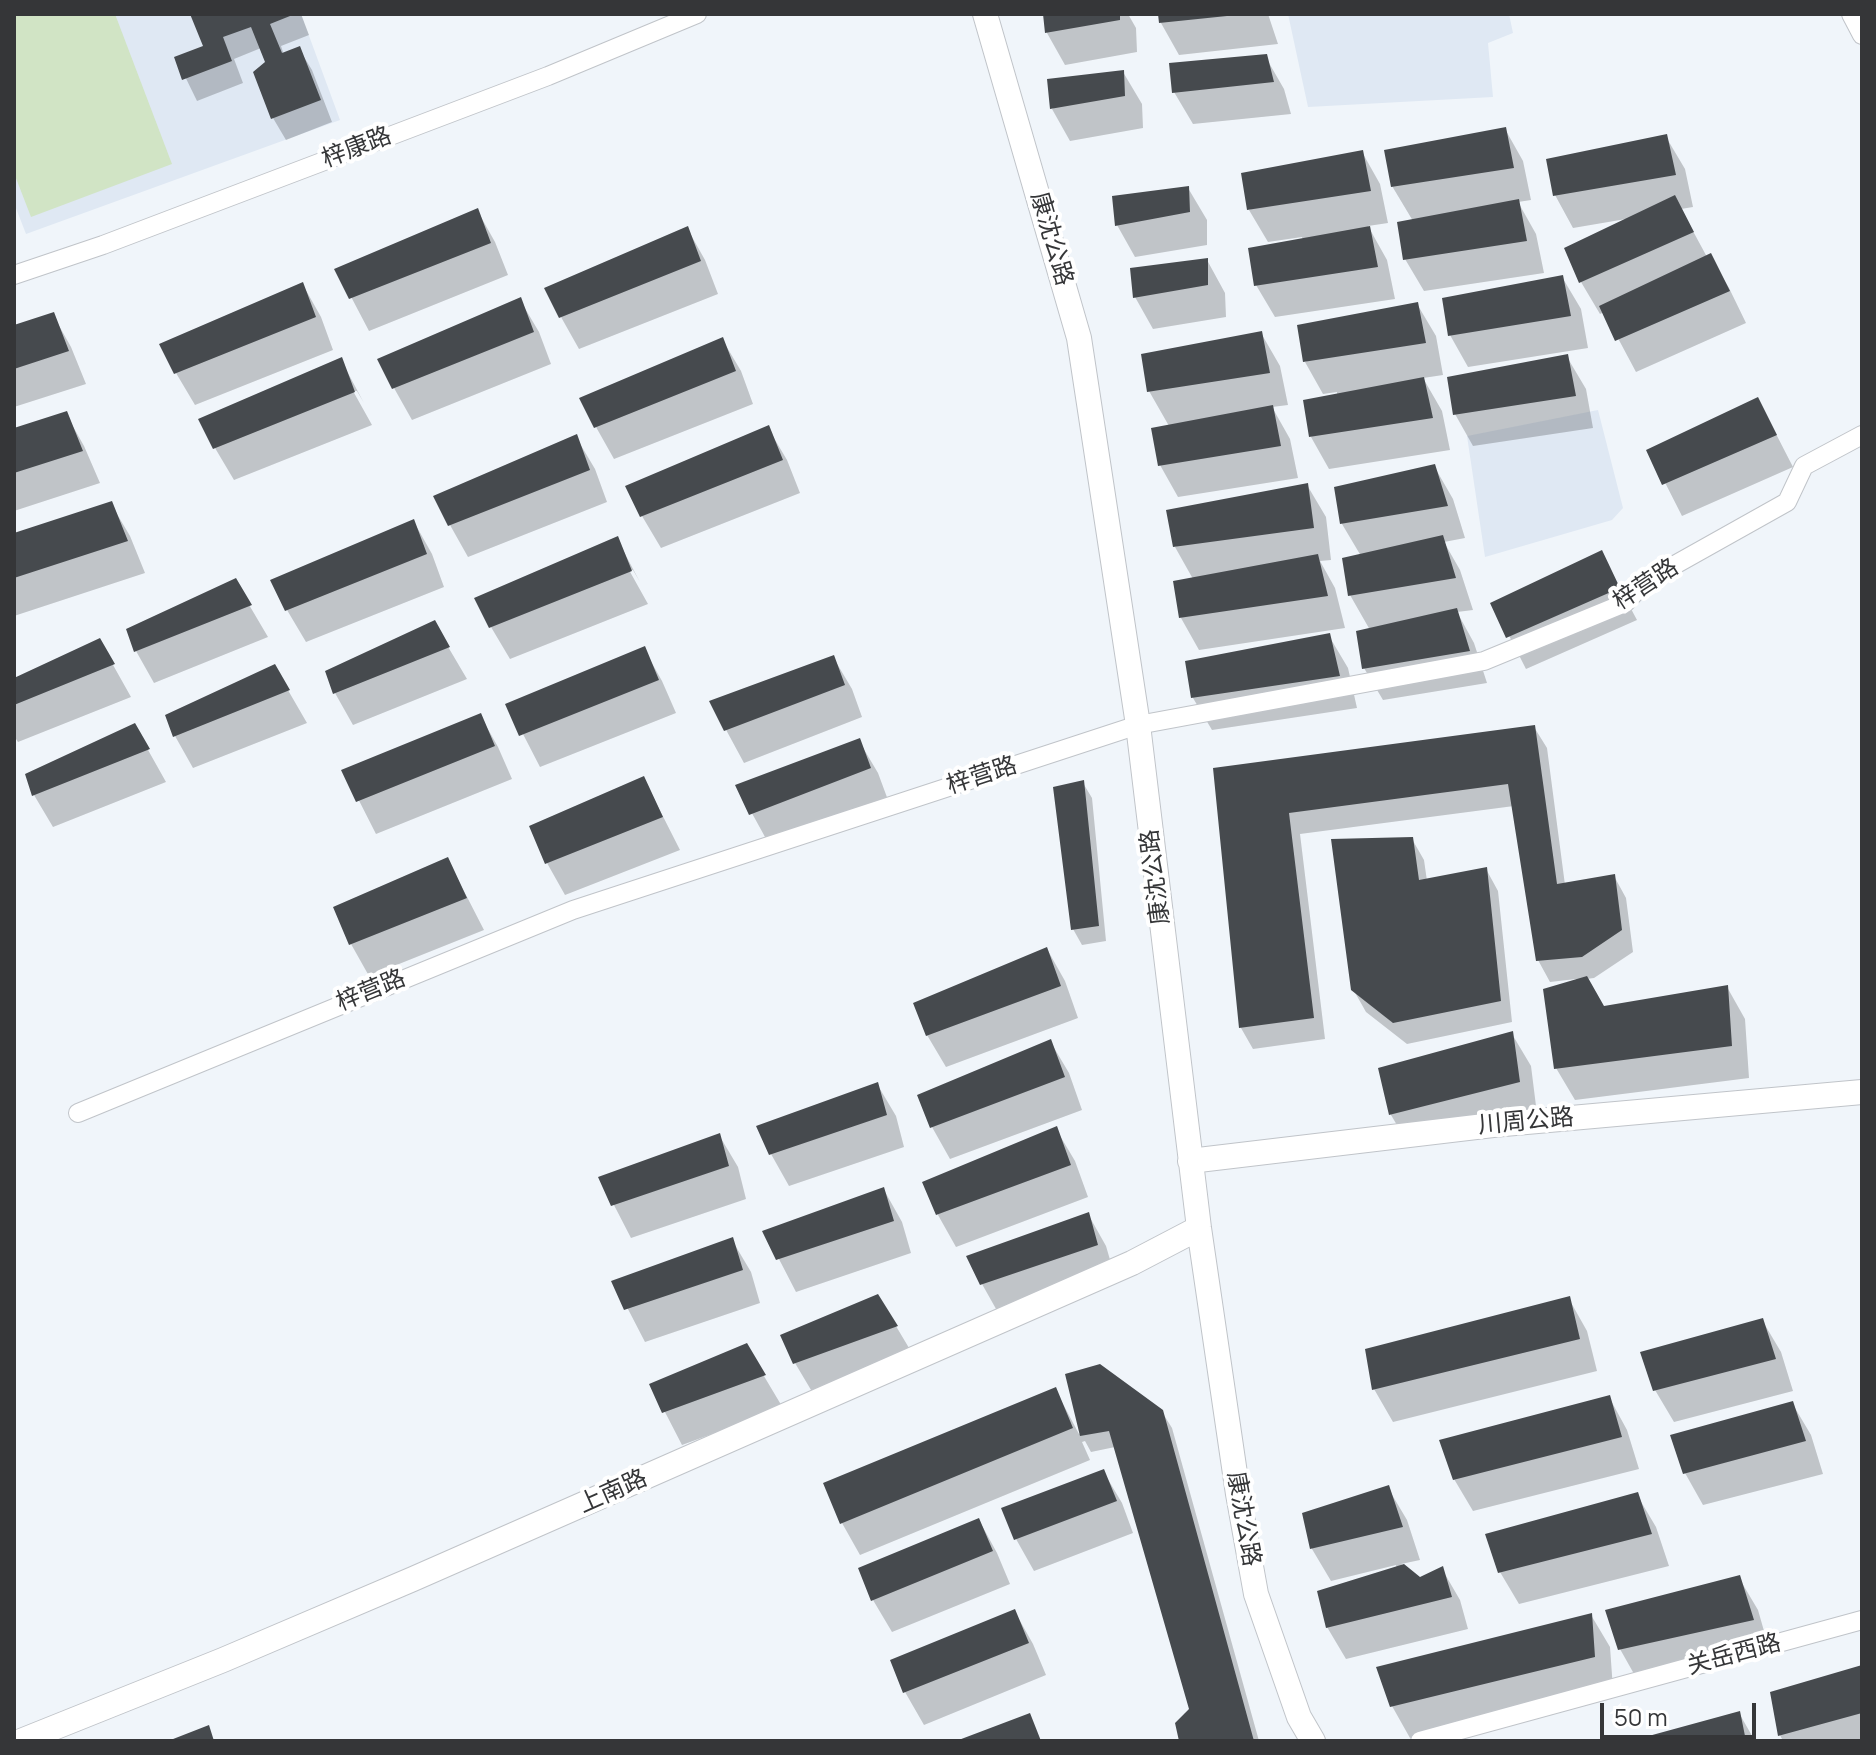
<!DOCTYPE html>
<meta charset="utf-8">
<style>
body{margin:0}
#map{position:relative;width:1876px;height:1755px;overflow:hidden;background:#f0f5fa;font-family:Manrope,sans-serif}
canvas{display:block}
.frame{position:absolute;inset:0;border:16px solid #353638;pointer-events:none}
.scale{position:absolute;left:1600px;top:1703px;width:156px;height:36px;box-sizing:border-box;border:4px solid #353638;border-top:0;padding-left:10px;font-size:24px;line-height:28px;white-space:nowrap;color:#353638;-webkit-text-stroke:6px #fff;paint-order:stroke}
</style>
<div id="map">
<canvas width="1876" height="1755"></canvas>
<div class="frame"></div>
<div class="scale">50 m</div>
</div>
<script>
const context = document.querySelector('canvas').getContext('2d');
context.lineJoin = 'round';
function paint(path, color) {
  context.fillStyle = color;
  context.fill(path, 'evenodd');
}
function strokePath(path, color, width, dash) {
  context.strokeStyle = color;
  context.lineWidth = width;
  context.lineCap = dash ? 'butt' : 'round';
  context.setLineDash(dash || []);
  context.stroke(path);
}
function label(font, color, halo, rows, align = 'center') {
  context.font = font + ' Manrope,"Noto Sans SC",sans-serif';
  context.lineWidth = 8;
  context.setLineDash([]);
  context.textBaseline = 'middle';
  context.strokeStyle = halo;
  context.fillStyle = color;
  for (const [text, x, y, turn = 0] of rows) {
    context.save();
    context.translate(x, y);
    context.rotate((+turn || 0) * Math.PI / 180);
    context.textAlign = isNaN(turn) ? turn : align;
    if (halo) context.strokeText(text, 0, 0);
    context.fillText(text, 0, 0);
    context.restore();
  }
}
paint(new Path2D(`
 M14,14H301L340,120L26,234L14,203Z
 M1288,14H1509L1513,33L1488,43L1493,97L1308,107Z
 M1598,410L1623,508L1612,520L1485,557L1467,436Z`), '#dfe8f3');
paint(new Path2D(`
 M14,14H115L172,164L31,217L14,173Z`), '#d1e4c5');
paint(new Path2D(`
 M192,14H301L309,35L281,46L284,55L299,49L312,70L332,122L286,140L273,118L255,73L267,63L261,48L234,59L243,83L197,101L176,58L205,47Z
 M1045,14H1128L1136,28L1137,52L1065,65L1047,33Z
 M1160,14H1268L1278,44L1179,55L1161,23Z
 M1265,56L1284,89L1291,114L1193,124L1174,92Z
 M1123,72L1142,104L1143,128L1070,141L1052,109Z
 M1505,129L1523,161L1531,200L1518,202L1536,234L1544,273L1424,291L1405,259L1413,221L1392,186Z
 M1666,137L1685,169L1693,207L1681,209L1707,257L1710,256L1729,288L1746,323L1636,372L1604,312L1600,314L1581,282L1626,219L1573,228L1555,195Z
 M1362,152L1380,184L1388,223L1368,226L1387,260L1395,299L1275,317L1256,285L1303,240L1302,237L1268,242L1249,210Z
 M1188,188L1207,220V245L1135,257L1117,225Z
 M477,210L495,242L508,275L369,331L337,270Z
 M687,228L705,260L718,294L579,349L561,317Z
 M1207,260L1225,293L1226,317L1153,329L1135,297Z
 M1562,277L1581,309L1588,348L1468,367L1450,335Z
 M303,285L321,317L333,350L195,405L176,373Z
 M520,300L539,332L551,364L412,420L394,388Z
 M1417,304L1436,336L1443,375L1423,378L1442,411L1450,450L1329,469L1311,437L1337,395V392L1323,394L1305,362Z
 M53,315L71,347L86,384L14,407V327Z
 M1261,333L1280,366L1288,405L1272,407L1290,439L1298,478L1178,497L1160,465L1169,426L1149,391Z
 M722,339L741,371L753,404L614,459L596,427Z
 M1567,357L1586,389L1593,428L1473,446L1455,414Z
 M341,360L364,403L357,391H353L372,425L234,480L215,448Z
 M66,414L84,446L100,483L14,511V430Z
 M768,428L787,460L800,493L661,548L642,516Z
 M1775,432L1793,467L1682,516L1649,451Z
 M576,437L595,469L607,502L468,557L450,525Z
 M1434,466L1453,499L1465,538L1444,542L1460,570L1473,610L1457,612L1474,643L1487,683L1383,700L1364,668L1370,630L1350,595L1361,556L1342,524L1337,488Z
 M1307,485L1326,517L1331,560L1320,561L1335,588L1345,628L1199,650L1181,618L1193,579L1175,547Z
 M111,504L130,536L145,573L14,616V535Z
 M414,522L432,554L444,587L306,642L287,610Z
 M617,539L640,582L633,570H629L648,604L510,659L491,627Z
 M1601,553L1637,620L1526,669L1493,604Z
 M235,581L268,637L154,683L136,651Z
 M434,623L467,679L353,725L335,693Z
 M1329,636L1348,668L1357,708L1212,730L1193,698L1187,662Z
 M99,640L131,697L18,742L14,736V680Z
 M644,649L662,681L676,713L540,767L508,705Z
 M833,657L852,689L862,717L744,763L711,702Z
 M274,666L307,723L193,768L175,736L167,716Z
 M480,715L498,747L512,779L376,834L344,771Z
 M134,725L166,782L53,827L34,795Z
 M1534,727L1547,748L1565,885L1614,876L1626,898L1633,952L1594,978L1586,979L1603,1008L1727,987L1745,1019L1749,1078L1575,1100L1556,1068L1576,979L1550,982L1538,960L1514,806L1300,834L1325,1039L1253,1049L1241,1028L1215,769Z
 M859,741L878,773L888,800L770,846L737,786Z
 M644,779L680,850L565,895L547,863L532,827Z
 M1083,783L1092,798L1106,941L1082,945L1073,929Z
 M1412,839L1424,860L1427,881L1486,869L1498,891L1512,1022L1407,1044L1366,1012L1353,989Z
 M448,860L484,930L369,976L351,944Z
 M1047,949L1065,981L1078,1018L946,1067L927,1035Z
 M1512,1034L1531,1066L1537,1114L1410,1147L1391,1115L1380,1069Z
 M1050,1041L1069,1073L1082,1110L950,1159L932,1127Z
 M877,1084L896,1116L904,1147L789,1186L771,1154Z
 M1056,1129L1075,1161L1088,1197L956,1247L938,1215L925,1183Z
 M719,1135L738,1167L746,1199L631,1238L600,1178Z
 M884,1190L902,1222L911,1253L796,1292L765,1232Z
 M1088,1214L1106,1246L1115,1277L1000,1316L982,1284Z
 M732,1240L751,1272L760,1303L645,1342L614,1282Z
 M878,1296L915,1358L814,1395L795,1363Z
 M1569,1299L1587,1331L1597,1371L1393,1422L1374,1389Z
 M1762,1320L1781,1352L1793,1391L1674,1422L1655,1390Z
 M746,1346L783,1408L682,1445L651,1385Z
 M1055,1389L1079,1434L1162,1412L1172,1428L1259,1741H1181L1191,1710L1115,1447L1091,1452L1085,1441L1082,1442L1090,1460L860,1555L842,1523Z
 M1609,1397L1627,1430L1639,1469L1473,1511L1454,1479Z
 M1792,1403L1811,1435L1823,1474L1703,1505L1685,1473Z
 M1103,1471L1122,1503L1133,1533L1034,1571L1016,1539Z
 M1388,1488L1407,1520L1420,1560L1401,1564L1420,1579L1442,1569L1460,1600L1468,1629L1346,1659L1327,1627L1397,1569L1396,1565L1331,1581L1312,1549L1305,1514Z
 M1637,1495L1656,1527L1669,1566L1519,1604L1500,1572Z
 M979,1520L997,1553L1010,1584L892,1632L873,1600L860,1569Z
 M1739,1578L1758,1610L1770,1652L1638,1681L1620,1649Z
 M1015,1612L1033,1644L1046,1675L924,1725L905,1692L892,1661Z
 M1591,1615L1610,1647L1613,1689L1410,1738L1392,1706Z
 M1862,1668V1741H1783L1780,1735Z
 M1739,1713L1755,1741H1638Z`), '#0003');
paint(new Path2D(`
 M190,14H295L270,24L282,53L300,46L321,100L271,119L253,72L265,62L251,27L223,37L232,61L182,80L174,57L203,46Z
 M1043,14H1120V20L1045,33Z
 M1158,14H1227V16L1159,23Z
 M1267,54L1274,82L1172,93L1169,63Z
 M1124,70L1125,96L1050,109L1047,79Z
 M1506,127L1514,168L1391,187L1384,150Z
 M1667,134L1676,175L1553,196L1546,159Z
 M1363,150L1371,191L1247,210L1241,173Z
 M1189,186L1190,212L1115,226L1112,196Z
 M1675,195L1694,232L1579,283L1564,248Z
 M1519,199L1527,241L1403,260L1397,222Z
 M478,208L491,243L349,299L334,269Z
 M688,226L701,261L559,318L544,288Z
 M1370,226L1378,267L1254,286L1248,248Z
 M1711,253L1730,291L1615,341L1599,306Z
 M1208,258V285L1133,298L1130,268Z
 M1563,275L1571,316L1448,336L1442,298Z
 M303,282L316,317L174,374L159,344Z
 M521,297L534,332L392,389L377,359Z
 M1418,302L1426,343L1303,362L1297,325Z
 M54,312L69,351L14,369V325Z
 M1262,331L1270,373L1147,392L1141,354Z
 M723,337L736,371L594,428L579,398Z
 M1568,354L1576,396L1453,415L1447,377Z
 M342,357L355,392L213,449L198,419Z
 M1424,377L1433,418L1309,437L1303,400Z
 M1758,397L1777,435L1662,485L1646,450Z
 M1273,405L1281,446L1158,466L1151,428Z
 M67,411L83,451L14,473V428Z
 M769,425L783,460L640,517L625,486Z
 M577,434L590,470L448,526L433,496Z
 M1435,464L1448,506L1340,524L1334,487Z
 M1308,483L1314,528L1173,547L1166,510Z
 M112,501L128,541L14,578V533Z
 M414,519L427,554L285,611L270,580Z
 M1443,535L1456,578L1348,596L1342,558Z
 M618,536L632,571L489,628L474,598Z
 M1602,550L1620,588L1506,638L1490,603Z
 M1318,554L1328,596L1179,618L1173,581Z
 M236,578L252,605L134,652L126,629Z
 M1457,608L1470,651L1362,669L1356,631Z
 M435,620L450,647L333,694L325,671Z
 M1330,633L1340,676L1191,698L1185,661Z
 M100,638L115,664L14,705V678Z
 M645,646L659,680L519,736L505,704Z
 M834,655L845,685L724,731L709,701Z
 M275,664L290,690L173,737L165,715Z
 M481,713L495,746L356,802L341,770Z
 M135,723L150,749L32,796L25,774Z
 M1535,725L1557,884L1615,874L1622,930L1582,957L1536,961L1508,784L1289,813L1314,1018L1239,1028L1213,768Z
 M860,738L871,768L749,815L735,785Z
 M644,776L663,817L545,864L529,826Z
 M1084,780L1099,926L1071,930L1053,787Z
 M1413,837L1419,880L1487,867L1501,1001L1393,1023L1351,990L1331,839Z
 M448,857L467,898L349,945L333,907Z
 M1047,947L1061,986L926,1036L913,1003Z
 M1587,976L1604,1006L1728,985L1732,1046L1554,1069L1543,989Z
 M1513,1031L1520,1082L1389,1115L1378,1068Z
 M1051,1039L1065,1077L930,1128L917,1095Z
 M878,1082L887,1115L769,1155L756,1126Z
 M1057,1126L1071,1165L936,1215L922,1182Z
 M720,1133L729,1166L611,1206L598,1177Z
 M884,1187L894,1221L776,1260L762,1231Z
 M1089,1212L1098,1245L980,1285L966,1256Z
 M733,1237L743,1270L624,1310L611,1281Z
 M878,1294L898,1326L793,1364L780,1335Z
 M1570,1296L1580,1339L1372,1390L1365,1349Z
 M1763,1318L1776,1359L1653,1391L1640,1352Z
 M747,1343L766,1375L662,1413L649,1384Z
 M1100,1364L1163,1410L1254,1741H1179L1175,1723L1189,1709L1109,1431L1080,1436L1065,1374Z
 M1056,1387L1073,1428L840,1524L823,1483Z
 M1610,1395L1622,1437L1453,1480L1439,1440Z
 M1793,1401L1806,1441L1683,1474L1670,1435Z
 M1104,1469L1117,1501L1014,1540L1001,1508Z
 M1389,1485L1403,1527L1310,1549L1302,1513Z
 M1638,1492L1652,1534L1498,1573L1485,1534Z
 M979,1518L993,1551L871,1601L858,1568Z
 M1404,1564L1420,1577L1443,1566L1452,1597L1326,1628L1317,1591Z
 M1740,1575L1754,1620L1618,1650L1605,1610Z
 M1015,1609L1029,1643L903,1693L890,1660Z
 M1592,1613L1595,1657L1390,1707L1376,1667Z
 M1862,1665V1713L1778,1736L1770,1692Z
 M1740,1711L1746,1741H1634V1740Z
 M1030,1713L1041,1741H956Z
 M209,1725L214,1741H168Z`), '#464a4e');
const minor = new Path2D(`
 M1851,14L1862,35
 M14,275L103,245L548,76L697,14
 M78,1113L573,910L1138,725L1484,661L1625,603L1646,581L1787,502L1804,466L1862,435
 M1420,1741L1862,1620`);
const tertiary = new Path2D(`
 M985,14L1079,338L1138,725L1199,1228L1238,1494L1256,1594L1299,1717L1313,1741
 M1190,1161L1493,1125L1862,1092
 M21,1741L223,1660L413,1579L1132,1263L1199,1228`);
strokePath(minor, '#c0c4c9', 20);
strokePath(tertiary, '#c0c4c9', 26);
strokePath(minor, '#fff', 18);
strokePath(tertiary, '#fff', 24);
label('24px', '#353638', '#fff', [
 ["梓康路",357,148,-21],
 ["康沈公路",1051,239,74],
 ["梓营路",1646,585,-33],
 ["梓营路",982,776,-18],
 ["康沈公路",1156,877,-97],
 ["梓营路",371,991,-22],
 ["川周公路",1526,1122,-5],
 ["上南路",613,1492,-24],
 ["康沈公路",1243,1519,80],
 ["关岳西路",1734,1655,-15]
]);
</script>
